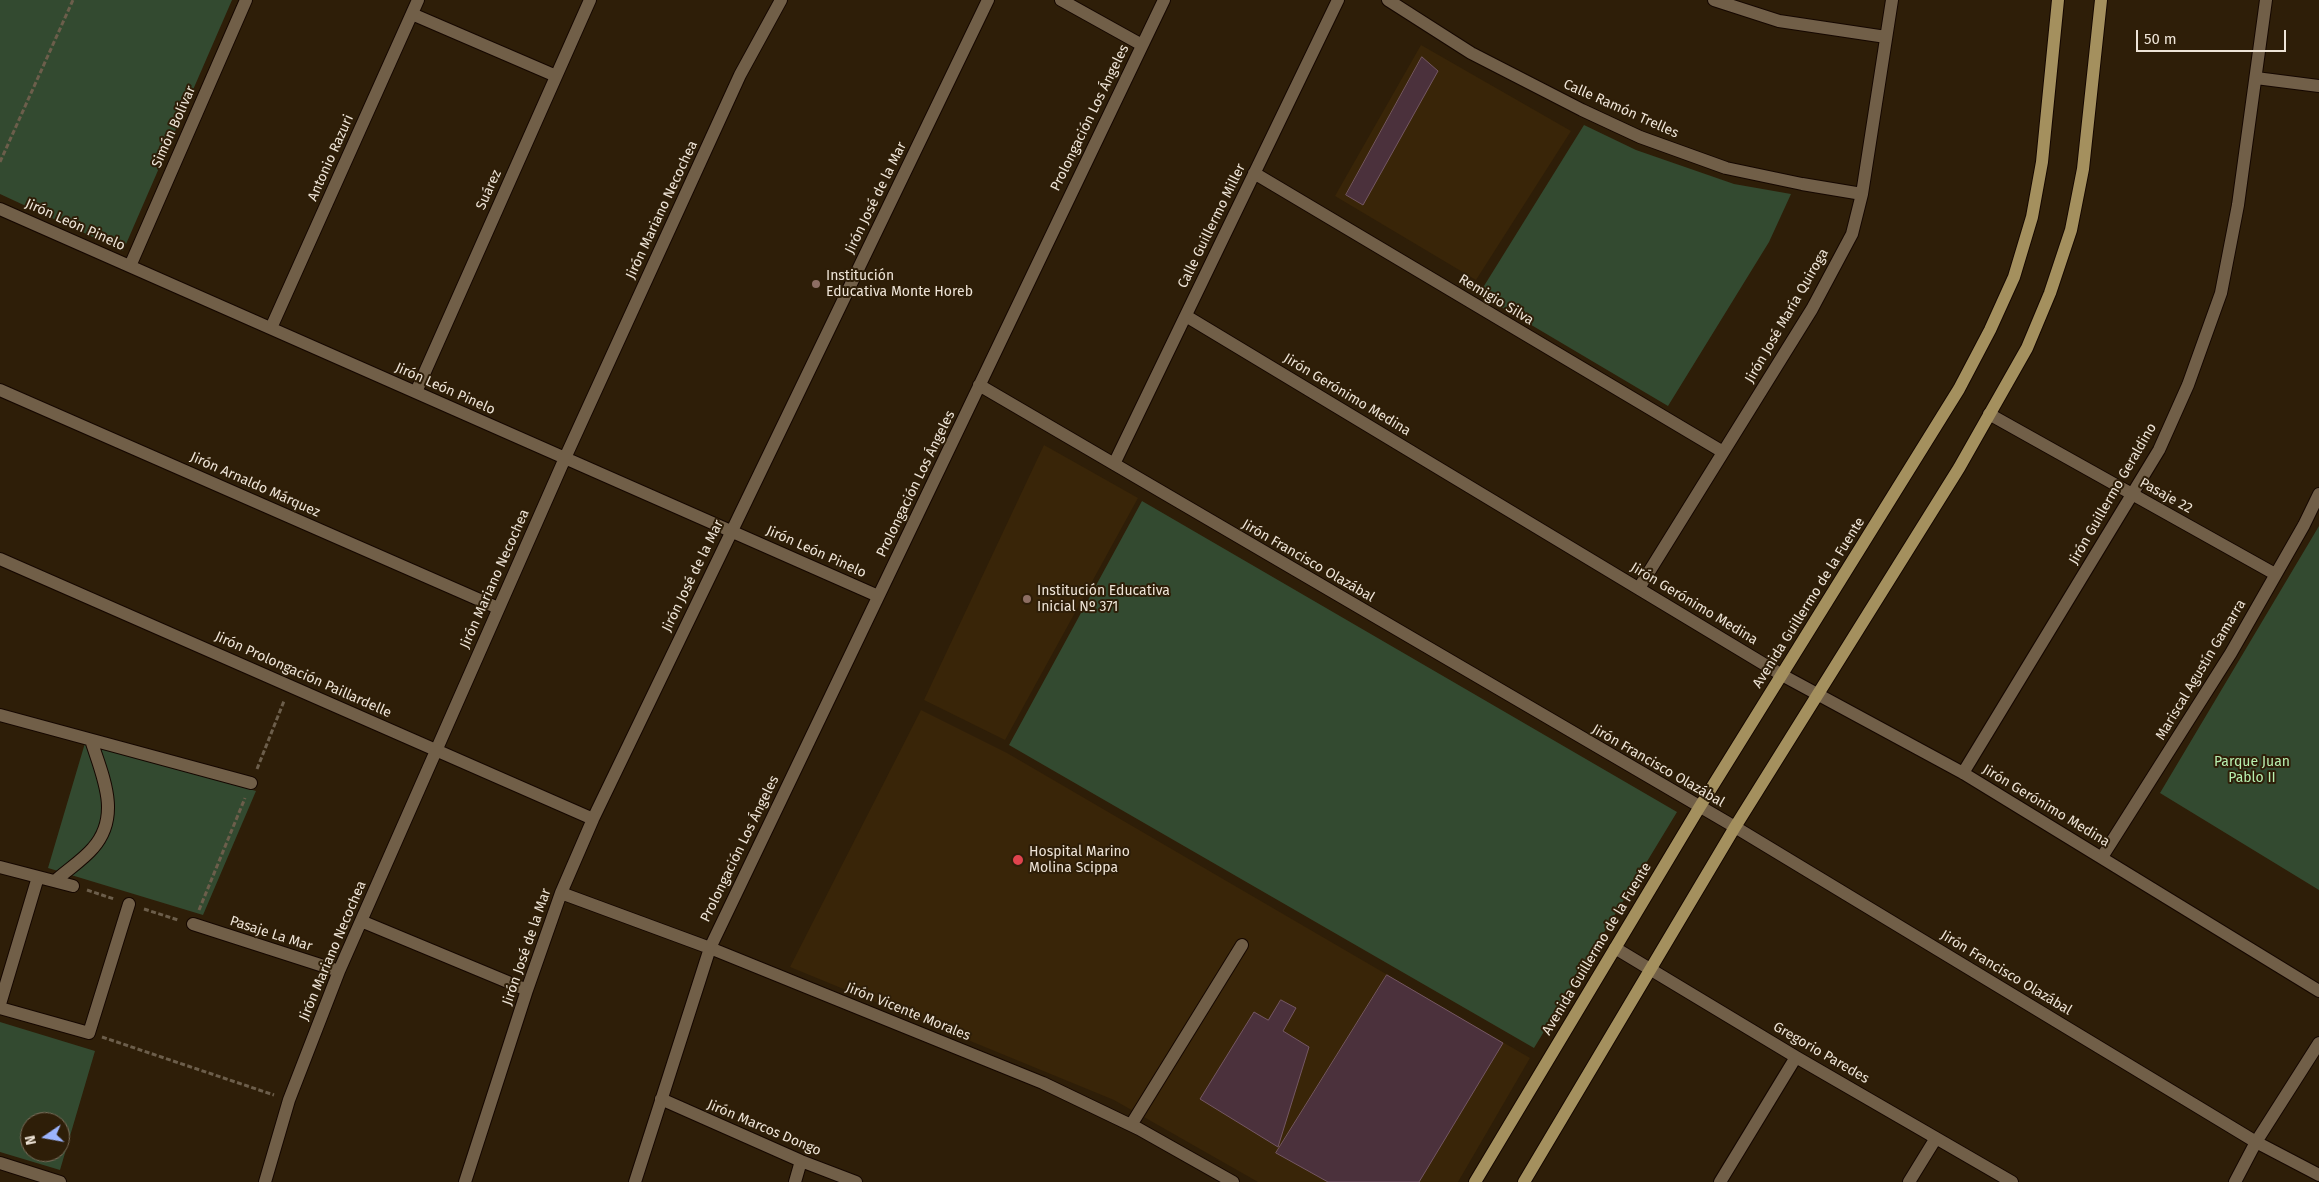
<!DOCTYPE html>
<meta charset="utf-8">
<style>
body{margin:0}
#map{position:relative;width:2319px;height:1182px;overflow:hidden;background:#2e1e08;font-family:"Fira Sans",sans-serif}
canvas{display:block}
.north{position:absolute;left:20px;top:1112px;width:50px;height:50px;box-sizing:border-box;background:#2e1e08;border:1px solid #7b6d5b;border-radius:50%;rotate:258deg;font-size:14px;font-weight:700;line-height:20px;text-align:center;color:#eee4d7}
.north::after{content:'';display:block;margin:auto;width:18px;height:22px;background:#9cb4fd;clip-path:polygon(50% 0,100% 100%,50% 72%,0 100%)}
.scale{position:absolute;left:2136px;top:30px;width:150px;height:22px;box-sizing:border-box;border:2px solid #eee4d7;border-top:0;padding-left:6px;font-size:15px;line-height:18px;white-space:nowrap;color:#eee4d7;-webkit-text-stroke:4px #2e1e08;paint-order:stroke}
</style>
<div id="map">
<canvas width="2319" height="1182"></canvas>
<div class="north">N</div>
<div class="scale">50 m</div>
</div>
<script>
const context = document.querySelector('canvas').getContext('2d');
context.lineJoin = 'round';
function paint(path, color) {
  context.fillStyle = color;
  context.fill(path, 'evenodd');
}
function strokePath(path, color, width, dash) {
  context.strokeStyle = color;
  context.lineWidth = width;
  context.lineCap = dash ? 'butt' : 'round';
  context.setLineDash(dash || []);
  context.stroke(path);
}
function label(font, color, halo, rows, align = 'center') {
  context.font = font + ' "Fira Sans",sans-serif';
  context.lineWidth = 4;
  context.setLineDash([]);
  context.textBaseline = 'middle';
  context.strokeStyle = halo;
  context.fillStyle = color;
  for (const [text, x, y, turn = 0] of rows) {
    context.save();
    context.translate(x, y);
    context.rotate((+turn || 0) * Math.PI / 180);
    context.textAlign = isNaN(turn) ? turn : align;
    if (halo) context.strokeText(text, 0, 0);
    context.fillText(text, 0, 0);
    context.restore();
  }
}
paint(new Path2D(`
 M1421,45L1571,131L1476,280L1335,196Z
 M1044,445L1138,498L1005,740L924,700Z
 M921,710L1007,753L1530,1058L1458,1182H1258L1114,1100L790,967Z`), '#392508');
paint(new Path2D(`
 M0,0H232L123,251L0,194Z
 M1584,125L1636,150L1734,184L1791,194L1769,242L1668,406L1479,294Z
 M1142,501L1677,812L1534,1048L1009,745Z
 M2319,526V890L2160,793Z
 M85,743L256,791L203,915L48,868Z
 M0,1022L95,1051L60,1170L0,1152ZM30,1122H60V1152H30Z`), '#334a30');
const building = new Path2D(`
 M1422,57L1438,71L1363,205L1346,195Z
 M1387,975L1503,1043L1419,1182H1328L1276,1153Z
 M1281,1000L1296,1008L1283,1031L1309,1047L1278,1147L1200,1099L1254,1012L1268,1020Z`);
paint(building, '#4b313c');
strokePath(building, '#745763', 1);
const minor = new Path2D(`
 M1061,0L1142,45
 M1388,0L1471,53L1582,110L1640,137L1726,168L1802,184L1862,194
 M1714,0L1779,21L1886,37
 M412,14L556,76
 M2256,78L2319,86
 M1254,173L1723,452
 M0,209L878,596
 M130,266L246,0
 M1186,316L1782,675L1963,773L2319,991
 M271,328L418,0
 M979,385L1735,827L2256,1142L2319,1175
 M0,390L498,608
 M416,392L590,0
 M1989,414L2275,574
 M1114,464L1338,0
 M0,559L593,819
 M1639,588L1812,309L1852,234L1862,194L1892,0
 M0,715L251,783
 M1963,773L2159,450L2188,385L2221,293L2238,205L2266,0
 M2102,857L2231,653L2304,525L2319,494
 M0,867L73,886
 M55,881C67,870 83,860 93,848C122,815 102,775 91,740
 M561,893L710,948L1043,1083L1139,1129L1233,1182
 M361,921L527,990
 M193,924L339,971
 M1615,948L1796,1057L2012,1182
 M0,1004L38,877
 M0,1008L89,1033L129,904
 M661,1099L801,1161L856,1182
 M1131,1125L1242,945
 M0,1163L60,1182
 M265,1182L289,1100L339,971L565,458L740,75L781,0
 M465,1182L527,990L561,893L593,819L988,0
 M635,1182L710,948L1164,0
 M795,1182L801,1161
 M1720,1182L1796,1057
 M1909,1182L1936,1138
 M2235,1182L2256,1142L2319,1043`);
const major = new Path2D(`
 M1475,1182L1699,808L1959,389L1990,330L2014,277L2032,217L2042,162L2058,0
 M1524,1182L1735,827L1959,468L2027,348L2050,293L2071,230L2083,169L2101,0`);
strokePath(minor, '#150700', 14);
strokePath(major, '#150700', 14);
strokePath(new Path2D(`
 M0,162L73,0
 M257,769L284,701
 M87,890L114,899
 M144,909L178,920
 M199,910L245,798
 M102,1037L274,1095`), '#6c5e4b', 3, [5, 2.5]);
strokePath(minor, '#715f48', 12);
strokePath(major, '#a4905e', 12);
for (const [x, y, r, color] of [
 [816,284,5,"#8d6e63"],
 [1027,599,5,"#8d6e63"],
 [1018,860,6,"#e0444e"]
]) {
  const dot = new Path2D();
  dot.arc(x, y, r, 0, 2 * Math.PI);
  context.fillStyle = color;
  context.fill(dot);
  strokePath(dot, '#2e1e08', 2);
}
label('14px', '#eee4d7', '#2e1e08', [
 ["Calle Ramón Trelles",1621,109,24],
 ["Prolongación Los Ángeles",1090,118,-64],
 ["Simón Bolívar",174,127,-66],
 ["Antonio Razuri",331,158,-66],
 ["Suárez",489,190,-66],
 ["Jirón José de la Mar",876,198,-64],
 ["Jirón Mariano Necochea",662,210,-65],
 ["Jirón León Pinelo",75,225,24],
 ["Calle Guillermo Miller",1212,226,-64],
 ["Remigio Silva",1496,300,31],
 ["Jirón José María Quiroga",1787,316,-60],
 ["Jirón León Pinelo",445,389,24],
 ["Jirón Gerónimo Medina",1347,395,31],
 ["Prolongación Los Ángeles",916,484,-64],
 ["Jirón Arnaldo Márquez",255,485,24],
 ["Jirón Guillermo Geraldino",2113,494,-60],
 ["Pasaje 22",2166,496,29],
 ["Jirón León Pinelo",816,552,24],
 ["Jirón Francisco Olazábal",1308,561,30],
 ["Jirón José de la Mar",693,576,-64],
 ["Jirón Mariano Necochea",495,579,-66],
 ["Avenida Guillermo de la Fuente",1809,603,-58],
 ["Jirón Gerónimo Medina",1694,604,31],
 ["Mariscal Agustín Gamarra",2201,670,-59],
 ["Jirón Prolongación Paillardelle",303,675,24],
 ["Jirón Francisco Olazábal",1658,766,30],
 ["Jirón Gerónimo Medina",2046,806,31],
 ["Prolongación Los Ángeles",740,849,-64],
 ["Pasaje La Mar",271,934,18],
 ["Jirón José de la Mar",527,947,-71],
 ["Avenida Guillermo de la Fuente",1597,949,-59],
 ["Jirón Mariano Necochea",333,951,-67],
 ["Jirón Francisco Olazábal",2006,973,31],
 ["Jirón Vicente Morales",908,1012,22],
 ["Gregorio Paredes",1821,1053,30],
 ["Jirón Marcos Dongo",764,1128,23]
]);
label('14px', '#eee4d7', '#2e1e08', [
 ["Institución",826,276],
 ["Educativa Monte Horeb",826,292],
 ["Institución Educativa",1037,591],
 ["Inicial Nº 371",1037,607],
 ["Hospital Marino",1029,852],
 ["Molina Scippa",1029,868]
], 'left');
label('14px', '#b8f0b0', '#2e1e08', [
 ["Parque Juan",2252,762],
 ["Pablo II",2252,778]
]);
</script>
